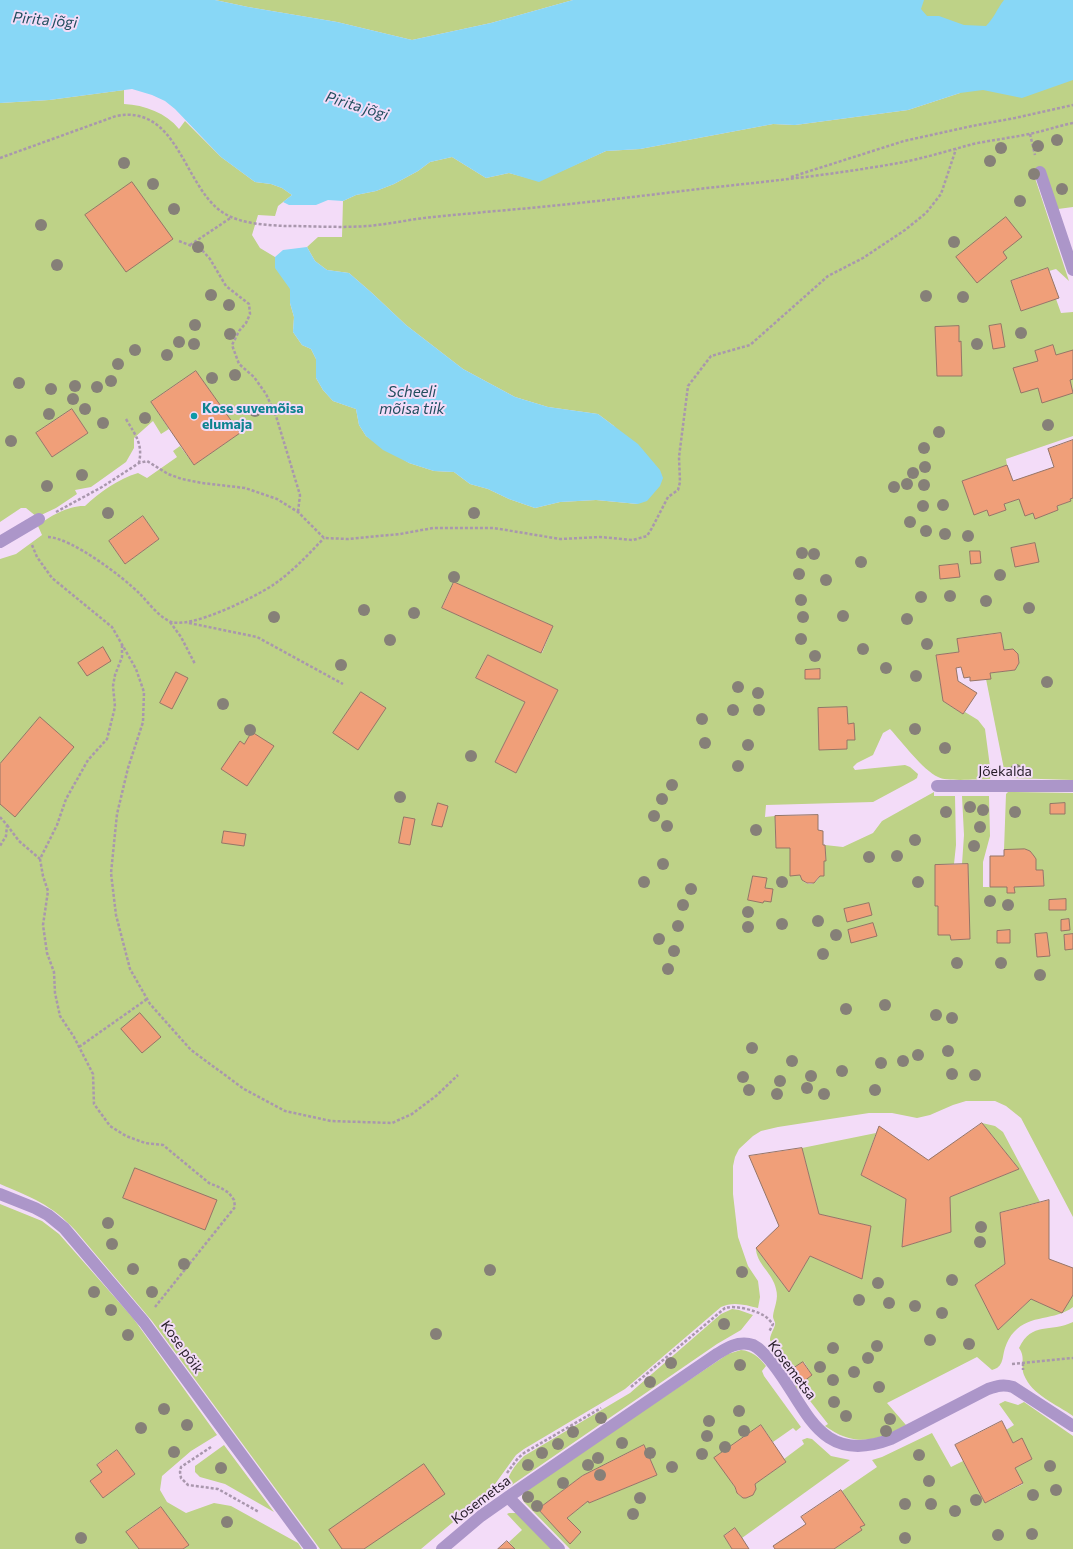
<!DOCTYPE html>
<meta charset="utf-8">
<style>
body{margin:0}
canvas{display:block;background:#f3dcf8}
</style>
<canvas width="1073" height="1549"></canvas>
<script>
const context = document.querySelector('canvas').getContext('2d');
context.lineJoin = 'round';
function paint(path, color) {
  context.fillStyle = color;
  context.fill(path, 'evenodd');
}
function strokePath(path, color, width, dash) {
  context.strokeStyle = color;
  context.lineWidth = width;
  context.lineCap = dash ? 'butt' : 'round';
  context.setLineDash(dash || []);
  context.stroke(path);
}
function label(font, color, halo, rows, align = 'center') {
  context.font = font + ' Commissioner,sans-serif';
  context.lineWidth = 4;
  context.setLineDash([]);
  context.textBaseline = 'middle';
  context.strokeStyle = halo;
  context.fillStyle = color;
  for (const [text, x, y, turn = 0] of rows) {
    context.save();
    context.translate(x, y);
    context.rotate((+turn || 0) * Math.PI / 180);
    context.textAlign = isNaN(turn) ? turn : align;
    if (halo) context.strokeText(text, 0, 0);
    context.fillText(text, 0, 0);
    context.restore();
  }
}
paint(new Path2D(`
 M215,0H573L491,23L412,40L337,22L248,7Z
 M872,0H1073V207L1058,209L1036,175L1035,178L1069,281L1056,269L1049,271L1048,268L1011,281L1021,311L1056,299L1061,313L1073,312V436L1006,459L1007,465L962,481L974,514L987,510L989,516L1006,510L1004,504L1019,499L1033,513L1035,518L1058,510L1057,506L1071,501L1070,499L1073,498V780L1010,778L1005,774L986,679H991L990,673L1015,670L1019,663L1018,654L1013,649L1004,650L1001,633L958,639L959,652L936,655L943,701L963,714L965,712L978,720L985,729L991,774L990,779C978,779 947,782 938,777C923,770 902,742 890,729L883,733L873,755L857,763L853,767L855,770L905,765L910,767L918,774L917,778L914,780L873,802L766,805L765,817L775,816L776,847L790,848V875H800C802,880 804,883 809,884C820,885 822,869 824,861H826L825,845L843,847L873,833L882,821L934,792V796H955L956,845L954,864L935,865V906H938L939,935H950L951,940L969,939L968,864H962L964,835L962,796H989L990,836L983,862V887H1007V892L1014,893V887L1044,886L1043,870H1036V859L1029,850H1004L1006,794L1008,792H1014L1073,793V1217L1021,1118L1006,1106L995,1101H966L953,1105L930,1115L917,1118L892,1113H869L778,1127L761,1131L753,1136L739,1149L735,1157L733,1166V1194L738,1237L748,1266L758,1281L760,1297L758,1308C746,1305 733,1301 721,1307L625,1389L524,1449L516,1455L490,1491L421,1549H320L152,1321L75,1230C52,1205 31,1197 0,1184V559L16,554L42,535L38,526C48,516 71,505 85,506C100,492 118,479 138,473L147,478L177,457L173,451L180,446L194,465L240,433L196,371L151,402L169,429L161,434L153,421L134,438V448L126,462L91,487L75,490L77,494L56,508L37,517L26,508H21L0,522V103L49,100L124,90V104C145,105 166,113 179,129L185,121L221,157L255,182L271,184L282,188L292,195L278,206L275,216L258,215L252,235L260,248L275,257L276,268L291,289L290,303L294,317L293,332L302,345L311,349L316,359V378L323,390L333,401L356,409L359,425L366,436L409,463L434,471L454,472L470,484L488,489L509,499L535,508L560,502L596,500L638,504L614,426L598,414L548,407L515,397L463,369L406,325L372,293L349,273L327,270L315,261L307,247L318,237H342L343,201L356,195L376,191L394,184L418,171L430,162L452,157L486,178L509,173L539,181L606,151L640,149L773,124L795,125L908,110L960,93L959,35ZM72,409L88,433L52,457L36,433ZM143,516L159,539L125,564L109,541ZM454,582L553,626L542,653L442,608ZM488,655L558,690L516,773L495,762L525,702L476,678Z
 M982,1123L995,1126L1003,1132L1040,1202L1000,1213L1005,1264L975,1285L998,1330L1031,1299L1062,1312L1073,1295V1307C1055,1321 1030,1314 1014,1332C1010,1336 1007,1342 1005,1348C1002,1357 1004,1367 992,1370L977,1357L887,1403L906,1425C877,1442 854,1447 825,1426L828,1424L803,1392L798,1390L795,1386L796,1382L801,1379L803,1381L812,1375L804,1362L794,1368L796,1372L793,1373H792L772,1344L770,1340C770,1335 773,1331 775,1325C776,1322 773,1320 773,1316C774,1307 779,1299 776,1289C773,1273 756,1264 756,1248L789,1292L810,1256L862,1279L871,1226L819,1214L802,1148L876,1133L861,1175L906,1199L902,1247L951,1232L950,1197L1019,1169Z
 M0,1204L42,1221L59,1234L133,1318L217,1435L191,1451L162,1476L160,1490L167,1502L186,1513L214,1503L231,1506L298,1543L302,1549H183L188,1545L161,1507L127,1531L139,1549H0ZM117,1450L135,1474L103,1498L90,1481L102,1472L97,1464Z
 M732,1309L739,1310L753,1315L741,1330L717,1344L506,1489C507,1475 515,1465 524,1456L630,1393L721,1314Z
 M1073,1322V1416C1056,1404 1032,1395 1024,1375C1020,1364 1026,1358 1019,1348C1032,1321 1050,1333 1073,1322Z
 M741,1350C752,1351 759,1357 766,1366L762,1371L764,1376L801,1427L796,1431L793,1428L773,1442L761,1425L715,1458L735,1487C736,1494 740,1497 746,1498C754,1495 756,1491 755,1484L786,1462L784,1459L804,1444L802,1440L807,1438L812,1439L831,1456L850,1460L742,1538L735,1528L725,1535L724,1536L732,1549H570L524,1502L522,1496L525,1492L540,1480L728,1354ZM644,1445L657,1475L589,1503L588,1501L567,1518L581,1532L570,1543L538,1509L582,1476Z
 M1005,1401L1018,1405L1024,1402L1073,1436V1549H834L862,1530L860,1527L864,1525L842,1491L877,1467L872,1460L882,1457L932,1433L951,1467L963,1461L985,1503L1023,1484L1015,1468L1032,1459L1022,1439L1013,1443L1006,1430L1014,1425L999,1404Z
 M224,1445L274,1512L225,1484L200,1477L195,1472V1466Z
 M509,1513H516L554,1549H515L509,1542L522,1530L507,1514Z`), '#bed287');
paint(new Path2D(`
 M0,0H215L248,7L337,22L412,40L491,23L573,0H924L921,9L927,16H939L964,25L986,26C994,18 997,9 1004,0H1073V80L1022,98L983,90L960,93L908,110L795,125L773,124L640,149L606,151L539,182L509,173L486,178L452,157L430,162L418,171L394,184L376,191L356,195L343,201L328,200L316,205H289L283,202L292,195L282,188L271,184L255,182L221,157L175,109L165,101L152,95L132,89L49,100L0,103Z
 M307,247L315,261L327,270L349,273L372,293L406,325L463,369L515,397L548,407L598,414L638,444L660,470L663,478L660,486L647,501L638,504L596,500L560,502L535,508L509,499L488,489L470,484L454,472L434,471L409,463L383,450L366,436L359,425L356,409L333,401L323,390L316,378V359L311,349L302,345L293,332L294,317L290,303V289L275,268V257L283,250Z`), '#88d7f6');
const building = new Path2D(`
 M132,182L173,239L126,272L85,215Z
 M1006,217L1022,237L1003,252L1007,258L977,283L956,257Z
 M1048,268L1059,298L1021,311L1011,281Z
 M1001,324L1005,347L993,349L989,326Z
 M959,326V342L961,341L962,376H937L935,327Z
 M1053,345L1056,355L1073,350V379L1070,380L1073,393L1042,403L1038,388L1021,393L1013,368L1038,361L1035,351Z
 M196,371L240,433L194,465L151,402Z
 M72,409L88,433L52,457L36,433Z
 M1073,440V498L1070,499L1071,501L1057,506L1058,510L1035,519L1033,513L1025,516L1019,499L1004,504L1006,510L989,516L987,510L974,515L962,481L1007,465L1013,481L1054,467L1048,449Z
 M143,516L159,539L125,564L109,541Z
 M1035,543L1039,562L1015,567L1011,548Z
 M970,551H980L981,563L971,564Z
 M958,564L960,577L940,579L939,566Z
 M454,582L553,626L541,653L442,608Z
 M1001,633L1004,650L1013,649L1018,654L1019,663L1015,670L990,673L991,679L970,681V677L964,678L961,667L956,668L958,681L977,693L963,714L943,701L936,655L959,652L957,639Z
 M103,647L111,661L87,676L78,663Z
 M488,655L558,690L516,773L495,762L525,702L476,678Z
 M820,669V679H805V670Z
 M176,672L188,678L172,709L160,703Z
 M361,692L386,708L358,750L333,733Z
 M847,707L848,724L854,723L855,740H847V749L819,750L818,708Z
 M40,717L74,747L15,817L0,804V764Z
 M252,732L274,746L247,786L221,769L240,741L244,744Z
 M438,803L448,806L442,827L432,825Z
 M1065,803V814H1050V804Z
 M818,815V830L823,831V845H825L826,861H824V876H820L814,883H807L802,880L800,875L790,876V848H776L775,816Z
 M404,817L415,819L410,845L399,843Z
 M224,831L246,834L244,846L222,843Z
 M1025,849L1030,851L1034,856L1036,859V870H1043L1044,886L1014,887L1015,893H1007V887H990V856H1004V850Z
 M968,864L970,939L951,940L950,935H938V906H935V865Z
 M753,876L767,878L765,888L773,889L771,902L764,901L763,903L748,900Z
 M1066,899V910H1049V900Z
 M869,903L872,915L847,922L844,909Z
 M1069,919L1070,930L1061,931V920Z
 M873,923L877,936L851,943L848,930Z
 M1010,930V943H997V931Z
 M1047,933L1050,956L1037,957L1035,934Z
 M1073,934V949L1065,950L1064,935Z
 M140,1013L161,1037L142,1053L121,1029Z
 M982,1123L1019,1169L950,1197L951,1232L902,1247L906,1199L861,1175L879,1126L928,1160Z
 M802,1148L819,1214L871,1226L862,1279L810,1256L789,1292L756,1248L779,1226L749,1156Z
 M135,1168L217,1200L205,1230L123,1198Z
 M1049,1200V1259L1073,1268V1295L1062,1313L1031,1299L998,1330L975,1285L1005,1264L1000,1213Z
 M803,1362L812,1375L803,1382L794,1368Z
 M1002,1421L1013,1443L1022,1438L1032,1459L1015,1468L1023,1483L985,1503L955,1445Z
 M761,1425L786,1462L755,1484L756,1489L753,1495L746,1498H743L737,1493L735,1487L714,1458Z
 M644,1445L657,1475L589,1503L588,1501L567,1518L581,1532L570,1544L538,1509L582,1476Z
 M117,1450L135,1474L103,1498L90,1481L102,1472L97,1465Z
 M424,1464L445,1494L364,1549H342L329,1530Z
 M841,1490L865,1525L860,1527L862,1530L834,1549H775L773,1546L806,1524L801,1517Z
 M161,1507L189,1545L183,1549H139L126,1532Z
 M735,1528L742,1538L749,1549H732L724,1536Z
 M507,1541L515,1549H498Z`);
paint(building, '#f09f79');
strokePath(building, '#957567', 1);
strokePath(new Path2D(`
 M1030,134L1035,155
 M0,158L116,116C178,104 183,185 222,212C240,224 265,225 286,226C313,226 341,228 368,226C390,224 412,219 433,217C450,215 467,214 484,212C559,206 633,197 707,188C773,181 839,174 904,162C928,157 951,150 973,144C992,140 1010,138 1029,134C1044,131 1058,126 1073,123
 M791,177L904,141L972,126L1015,118L1073,105
 M179,241L202,250L210,259L226,286L249,304L250,314L246,323L239,331L232,345L239,364L254,377L266,394L276,416L300,495L298,512
 M190,245L232,217
 M126,419C136,436 143,444 139,463
 M56,512L102,487L139,463L147,461L168,474L182,479L202,483L245,488L277,499L298,512L324,538L348,539L400,534L433,528H494L560,539L600,537L633,540L647,536L652,528L668,497L678,490L680,482L679,457L688,386L711,356L750,345L828,276L863,258L905,230L926,213L941,194L956,149
 M48,537C72,538 123,577 140,594C149,603 157,615 169,621C188,631 255,597 273,585C292,572 308,555 324,538
 M32,545L37,557L52,578L112,627L136,669L144,692L143,722L128,768L117,814L111,873L116,915L130,969L150,1004L191,1050L244,1089L285,1111L331,1121L392,1123L412,1114L436,1096L458,1075
 M170,622L181,637L195,664
 M189,623L257,637L343,684
 M122,645V657L115,675L113,686L115,707L107,739L88,760L66,799L57,825L40,859L43,876L48,891L43,925L47,953L54,972L55,993L60,1016L74,1037L93,1074L94,1104L110,1126L126,1136L145,1143L163,1145L209,1183L221,1188L229,1193L234,1200L235,1207L155,1307
 M0,817L7,825L6,836L0,846
 M7,825L19,841L40,859
 M79,1047L147,999
 M1023,1363V1370
 M1012,1364L1073,1358
 M631,1387L725,1308C735,1305 754,1310 763,1315C767,1317 770,1321 773,1324L769,1332
 M211,1447L181,1467L180,1472L181,1478L188,1485L218,1489L259,1512
 M507,1473L518,1458L524,1453L601,1408`), '#a997ad', 2.5, [3, 2]);
strokePath(new Path2D(`
 M1040,172L1073,270
 M0,542L39,519
 M937,786H1073
 M0,1194L35,1208L48,1215L64,1228L87,1255L144,1322L311,1549
 M508,1497L559,1549
 M442,1549L481,1516L508,1497L717,1354C727,1348 736,1342 749,1344C757,1345 762,1352 768,1358C806,1401 815,1468 891,1439L988,1389C997,1386 1003,1384 1013,1387L1073,1426`), '#ac96c9', 12);
context.fillStyle = '#868078';
for (const [x, y] of [
 [1057,140],
 [1038,146],
 [1001,148],
 [990,161],
 [124,163],
 [1034,174],
 [153,184],
 [1062,189],
 [1020,201],
 [174,209],
 [41,225],
 [954,242],
 [198,247],
 [57,265],
 [211,295],
 [926,296],
 [963,297],
 [229,305],
 [195,325],
 [1021,333],
 [230,334],
 [179,342],
 [194,344],
 [977,344],
 [135,350],
 [167,355],
 [118,364],
 [235,375],
 [212,378],
 [111,381],
 [19,383],
 [75,386],
 [97,387],
 [51,389],
 [73,399],
 [85,409],
 [255,411],
 [49,414],
 [145,418],
 [103,423],
 [1048,425],
 [939,432],
 [11,441],
 [924,448],
 [925,467],
 [913,473],
 [82,475],
 [907,484],
 [924,485],
 [47,486],
 [894,487],
 [943,505],
 [923,506],
 [108,513],
 [474,513],
 [910,522],
 [926,531],
 [945,534],
 [968,536],
 [802,553],
 [814,554],
 [861,562],
 [799,574],
 [1000,575],
 [454,577],
 [826,580],
 [950,596],
 [921,597],
 [801,600],
 [986,601],
 [1029,608],
 [364,610],
 [414,613],
 [843,616],
 [274,617],
 [803,617],
 [907,619],
 [801,639],
 [390,640],
 [927,644],
 [863,649],
 [815,656],
 [341,665],
 [886,668],
 [916,676],
 [1047,682],
 [738,687],
 [758,693],
 [223,704],
 [733,710],
 [759,710],
 [702,719],
 [915,729],
 [250,730],
 [705,743],
 [748,745],
 [945,748],
 [471,756],
 [738,766],
 [1016,770],
 [985,771],
 [672,785],
 [400,797],
 [662,799],
 [970,807],
 [983,810],
 [946,812],
 [1015,812],
 [654,816],
 [667,826],
 [980,827],
 [756,830],
 [915,840],
 [974,846],
 [897,856],
 [869,857],
 [663,864],
 [644,882],
 [782,882],
 [918,882],
 [691,889],
 [990,901],
 [683,905],
 [1008,905],
 [748,912],
 [818,921],
 [782,924],
 [678,926],
 [748,927],
 [836,935],
 [659,939],
 [674,951],
 [823,954],
 [957,963],
 [1001,963],
 [668,969],
 [1040,975],
 [885,1005],
 [846,1009],
 [936,1015],
 [952,1018],
 [752,1048],
 [948,1051],
 [918,1055],
 [792,1061],
 [903,1061],
 [881,1063],
 [842,1071],
 [952,1074],
 [975,1075],
 [811,1076],
 [743,1077],
 [780,1081],
 [807,1088],
 [749,1090],
 [875,1090],
 [777,1094],
 [824,1094],
 [108,1223],
 [981,1227],
 [980,1242],
 [112,1244],
 [184,1264],
 [133,1269],
 [490,1270],
 [742,1272],
 [952,1280],
 [878,1283],
 [94,1292],
 [152,1292],
 [859,1300],
 [889,1303],
 [915,1306],
 [111,1310],
 [942,1313],
 [724,1324],
 [436,1334],
 [128,1335],
 [930,1340],
 [969,1344],
 [877,1346],
 [833,1348],
 [868,1358],
 [671,1363],
 [740,1365],
 [820,1367],
 [854,1372],
 [833,1380],
 [650,1382],
 [879,1387],
 [834,1402],
 [164,1409],
 [739,1411],
 [846,1416],
 [601,1418],
 [890,1419],
 [709,1421],
 [187,1425],
 [141,1428],
 [744,1431],
 [886,1431],
 [573,1432],
 [707,1436],
 [622,1443],
 [558,1444],
 [725,1447],
 [174,1452],
 [542,1453],
 [650,1453],
 [702,1454],
 [919,1455],
 [598,1458],
 [528,1465],
 [588,1465],
 [1050,1466],
 [672,1467],
 [221,1468],
 [600,1475],
 [929,1481],
 [563,1483],
 [1056,1490],
 [1033,1495],
 [528,1497],
 [640,1498],
 [976,1500],
 [905,1504],
 [931,1504],
 [537,1506],
 [955,1511],
 [633,1514],
 [227,1522],
 [1032,1534],
 [998,1535],
 [81,1538],
 [905,1538]
]) {
  context.beginPath();
  context.arc(x, y, 6, 0, 2 * Math.PI);
  context.fill();
}
for (const [x, y, r, color] of [
 [194,416,4,"#0f9aa8"]
]) {
  const dot = new Path2D();
  dot.arc(x, y, r, 0, 2 * Math.PI);
  context.fillStyle = color;
  context.fill(dot);
  strokePath(dot, '#f3dcf8', 1.5);
}
label('bold 14px', '#0d838f', '#f3dcf8', [
 ["Kose suvemõisa",202,408],
 ["elumaja",202,424]
], 'left');
label('14px', '#241b26', '#f3dcf8', [
 ["Jõekalda",1005,771],
 ["Kose põik",182,1347,54],
 ["Kosemetsa",792,1370,53],
 ["Kosemetsa",481,1500,-37]
]);
label('italic 15px', '#214e5e', '#f3dcf8', [
 ["Pirita jõgi",45,20,5],
 ["Pirita jõgi",357,106,17],
 ["Scheeli",412,392],
 ["mõisa tiik",412,409]
]);
</script>
